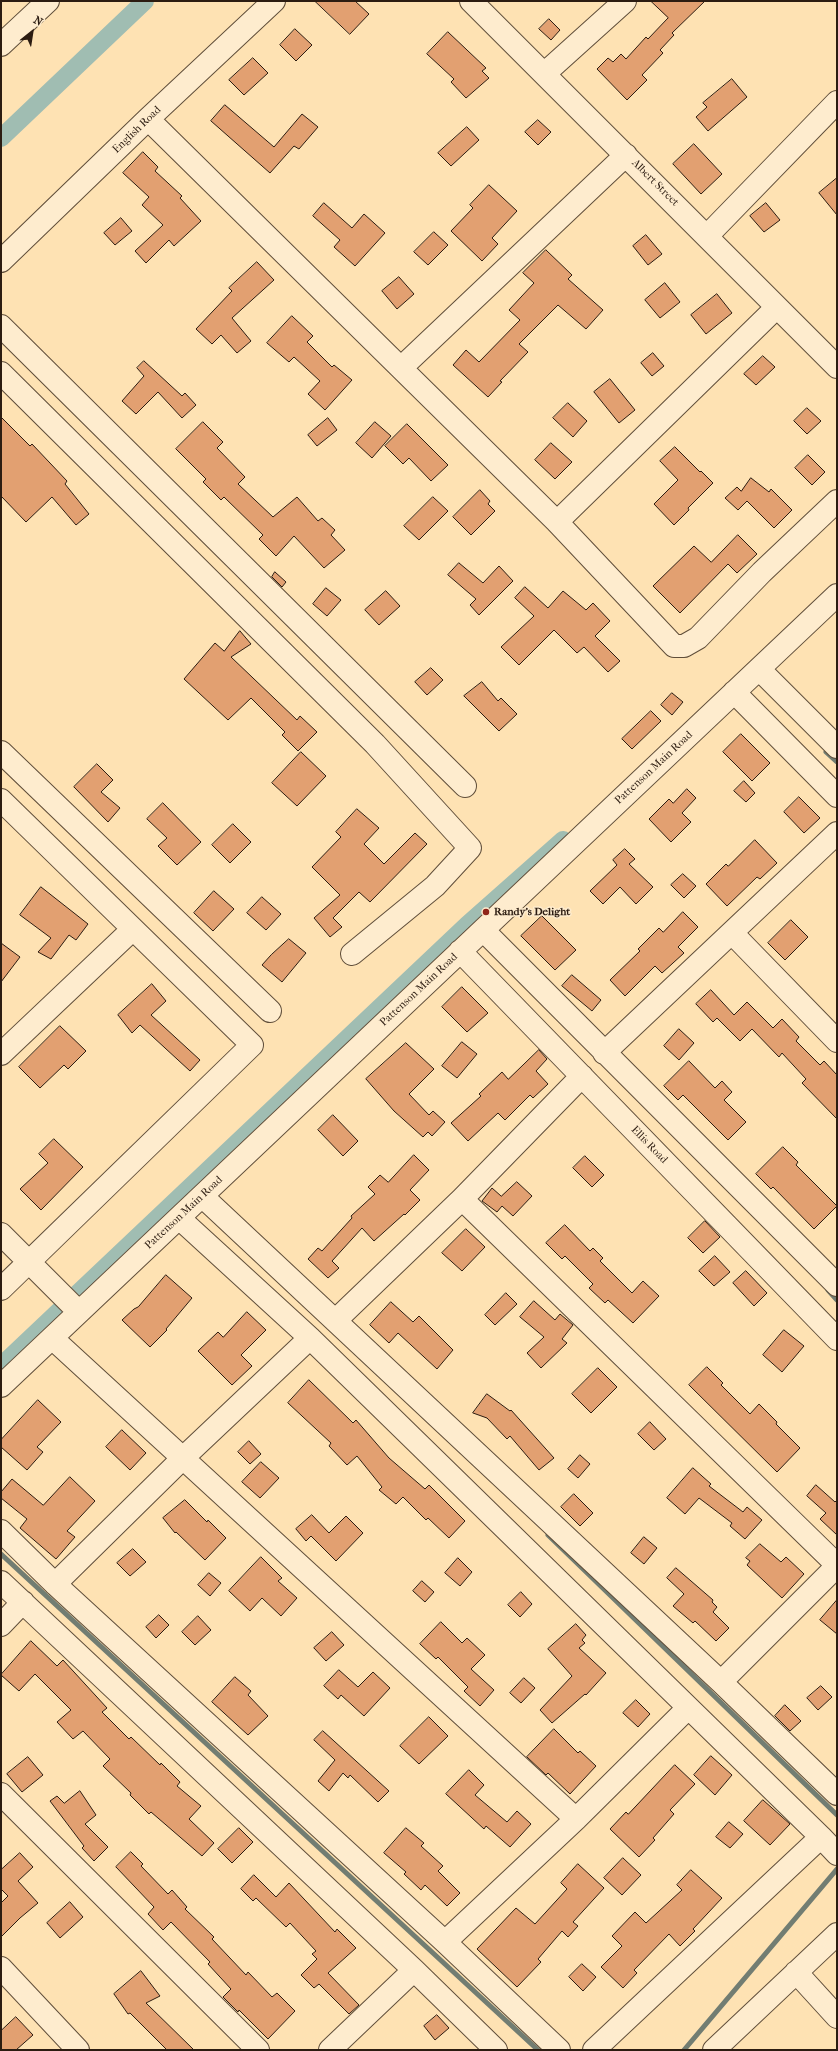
<!DOCTYPE html>
<style>
body{margin:0}
#map{position:relative;width:838px;height:2051px;overflow:hidden;background:#fee2b3;font-family:"IM FELL French Canon",serif}
canvas{display:block}
.frame{position:absolute;inset:0;border:2px solid #2c1c11;pointer-events:none}
.north{position:absolute;left:12px;top:12px;width:40px;height:40px;-webkit-text-stroke:3px #feecce;paint-order:stroke;rotate:30deg;font-size:11px;font-weight:700;line-height:16px;text-align:center;color:#2c1c11}
.north::after{content:'';display:block;margin:auto;width:14px;height:18px;background:#2c1c11;clip-path:polygon(50% 0,100% 100%,50% 72%,0 100%)}
</style>
<div id="map">
<canvas width="838" height="2051"></canvas>
<div class="frame"></div>
<div class="north">N</div>
</div>
<script>
const context = document.querySelector('canvas').getContext('2d');
context.lineJoin = 'round';
function strokePath(path, color, width, dash) {
  context.strokeStyle = color;
  context.lineWidth = width;
  context.lineCap = dash ? 'butt' : 'round';
  context.setLineDash(dash || []);
  context.stroke(path);
}
function paint(path, color) {
  context.fillStyle = color;
  context.fill(path, 'evenodd');
}
function label(font, color, halo, rows, align = 'center') {
  context.font = font + ' "IM FELL French Canon",serif';
  context.lineWidth = 3;
  context.setLineDash([]);
  context.textBaseline = 'middle';
  context.strokeStyle = halo;
  context.fillStyle = color;
  for (const [text, x, y, turn = 0] of rows) {
    context.save();
    context.translate(x, y);
    context.rotate((+turn || 0) * Math.PI / 180);
    context.textAlign = isNaN(turn) ? turn : align;
    if (halo) context.strokeText(text, 0, 0);
    context.fillText(text, 0, 0);
    context.restore();
  }
}
strokePath(new Path2D(`
 M826,752L837,762
 M467,925L474,932
 M828,1290L837,1300
 M548,1535L837,1815
 M1,1554L538,2050
 M684,2050L837,1869`), '#727d72', 5);
strokePath(new Path2D(`
 M1,138L145,1
 M1,1366L467,925L563,840`), '#a0bdb2', 18);
const building = new Path2D(`
 M315,1H355L369,14L350,34Z
 M651,1H705L672,33L674,35L660,50L663,53L642,75L647,80L627,100L597,69L608,58L613,62L621,54L626,59L646,37L648,39L668,18Z
 M549,19L560,30L551,40L539,29Z
 M295,29L312,45L296,61L280,45Z
 M448,32L486,68L482,71L489,78L466,98L451,82L454,79L427,54Z
 M253,58L268,73L244,95L229,80Z
 M732,79L747,97L708,131L696,117L707,107L703,103Z
 M225,105L274,147L302,114L318,127L299,149L294,146L270,173L211,121Z
 M538,120L551,132L538,145L525,132Z
 M467,127L479,140L451,166L438,153Z
 M694,144L722,174L701,194L673,164Z
 M143,152L158,167L155,171L182,196L180,198L201,221L174,246L169,240L146,263L135,251L163,225L142,205L149,197L123,173Z
 M837,178V215L819,193Z
 M489,185L517,211L492,238L498,244L482,261L451,231L473,208L470,205Z
 M324,203L352,228L364,214L385,233L355,266L334,247L340,240L313,216Z
 M766,203L780,220L764,232L750,216Z
 M121,218L132,231L115,245L104,233Z
 M434,232L448,245L428,265L414,252Z
 M646,235L662,254L648,265L633,246Z
 M546,250L572,275L568,279L603,310L586,329L558,305L519,344L528,352L500,381L502,382L488,397L453,365L466,350L479,362L520,320L509,310L534,283L523,273Z
 M257,262L274,280L232,318L251,341L237,353L221,335L212,344L196,329L232,291L229,288Z
 M399,277L414,294L397,309L382,291Z
 M665,283L680,302L660,318L645,300Z
 M717,294L732,313L706,334L691,315Z
 M292,316L313,336L307,342L332,367L334,365L352,380L325,410L308,394L320,381L294,357L289,362L267,343Z
 M653,353L664,366L652,376L641,363Z
 M763,356L775,367L756,385L744,374Z
 M144,361L182,396L185,393L196,405L182,418L158,392L136,414L122,401L144,376L137,368Z
 M610,379L635,410L619,423L594,392Z
 M568,403L587,421L573,437L553,418Z
 M807,408L821,421L807,434L794,421Z
 M1,417L30,446L32,444L67,481L65,484L89,514L76,525L52,497L26,522L1,496Z
 M328,418L337,430L317,446L308,435Z
 M203,422L223,442L217,448L245,477L238,484L273,517L297,497L318,521L322,518L335,530L331,535L345,550L324,568L294,536L276,556L259,539L263,535L224,497L221,500L203,482L206,479L176,449Z
 M375,422L391,436L372,458L356,443Z
 M407,424L448,465L431,481L409,458L403,464L385,446Z
 M551,443L572,462L555,479L535,460Z
 M675,447L700,472L701,471L713,483L688,508L689,510L674,525L654,504L678,480L660,461Z
 M808,455L825,472L812,485L795,468Z
 M751,478L769,492L771,489L792,510L774,528L747,501L738,510L725,498L737,487L741,491Z
 M480,490L490,501L488,504L495,511L471,535L453,517Z
 M433,497L448,511L419,540L404,526Z
 M738,535L757,554L737,573L728,564L680,613L653,586L694,546L711,562Z
 M459,563L483,583L499,566L513,581L479,615L470,605L476,599L448,575Z
 M275,572L286,582L282,587L272,577Z
 M525,587L548,608L563,591L586,610L593,603L610,621L595,636L620,661L608,672L584,647L577,653L554,630L519,665L501,647L534,616L515,598Z
 M326,588L341,600L327,616L313,604Z
 M386,591L400,606L379,625L365,610Z
 M240,631L251,644L231,657L297,720L300,716L317,732L298,751L282,735L285,732L251,698L228,720L184,679L215,643L224,651Z
 M431,668L443,680L427,695L415,682Z
 M482,682L498,701L501,698L517,714L499,731L464,696Z
 M672,693L683,702L672,715L661,705Z
 M651,711L661,721L632,749L622,739Z
 M741,734L770,763L752,781L723,752Z
 M301,752L326,776L297,806L272,783Z
 M97,764L113,780L101,792L120,808L108,822L74,787Z
 M744,781L755,793L746,802L734,791Z
 M687,789L696,798L682,813L691,822L671,842L649,819L669,799L673,803Z
 M799,797L820,818L804,833L784,812Z
 M163,803L201,842L177,865L158,846L167,838L147,819Z
 M357,809L379,828L364,844L384,864L415,833L427,844L370,902L359,892L333,918L342,927L330,937L314,918L340,895L312,867L341,837L336,832Z
 M233,824L251,842L230,863L212,845Z
 M755,840L777,863L760,879L757,877L727,906L706,884L726,864L728,866Z
 M625,849L635,859L629,864L653,887L636,904L620,887L603,904L590,891L617,865L613,860Z
 M683,874L696,886L684,898L671,885Z
 M41,887L88,924L76,940L69,935L51,959L38,952L51,938L20,915Z
 M214,891L234,909L213,931L194,913Z
 M262,897L281,914L266,930L247,913Z
 M683,912L698,927L678,947L684,953L662,973L655,966L625,996L610,980L640,951L638,949L659,928L663,932Z
 M542,916L576,950L555,970L521,936Z
 M791,920L808,937L785,960L768,943Z
 M289,939L306,953L282,982L262,965L271,955Z
 M1,943L20,957L1,982Z
 M572,975L601,1000L592,1011L562,986Z
 M152,984L166,1001L151,1015L200,1060L190,1071L140,1025L132,1033L118,1015Z
 M462,987L488,1013L467,1032L442,1007Z
 M711,990L734,1015L747,1002L773,1028L782,1019L799,1037L796,1041L820,1065L824,1061L837,1075V1119L802,1083L806,1079L782,1053L779,1057L752,1029L740,1041L717,1018L713,1022L696,1004Z
 M60,1026L86,1051L68,1069L64,1065L40,1088L19,1067Z
 M679,1029L694,1043L679,1060L664,1046Z
 M462,1042L477,1054L457,1078L442,1066Z
 M406,1043L434,1069L409,1094L429,1115L433,1111L445,1122L432,1136L428,1132L423,1137L394,1111L366,1079Z
 M539,1050L547,1059L536,1071L548,1084L533,1098L530,1095L505,1120L498,1113L468,1141L451,1123L481,1096L479,1094L502,1072L508,1079Z
 M689,1061L715,1088L722,1081L732,1092L724,1100L746,1122L728,1140L683,1095L678,1100L664,1086Z
 M333,1115L358,1141L343,1156L318,1130Z
 M54,1139L83,1167L41,1210L20,1189L48,1163L39,1154Z
 M783,1147L798,1162L796,1165L837,1206L814,1229L773,1187L771,1189L756,1174Z
 M414,1155L429,1170L410,1190L420,1200L405,1215L404,1214L374,1241L362,1228L332,1261L339,1268L328,1278L308,1259L318,1248L322,1251L352,1218L351,1216L375,1194L368,1187L380,1175L388,1182Z
 M585,1156L604,1175L592,1187L573,1168Z
 M517,1182L532,1196L513,1216L502,1206L497,1212L482,1201L492,1188L501,1196Z
 M705,1221L720,1237L703,1253L688,1238Z
 M565,1225L590,1251L593,1248L603,1258L600,1261L632,1293L643,1281L659,1296L633,1323L608,1300L605,1303L589,1288L593,1284L565,1256L562,1259L546,1243Z
 M466,1229L485,1247L462,1271L442,1253Z
 M715,1256L730,1272L714,1286L699,1271Z
 M746,1271L767,1293L754,1306L733,1283Z
 M166,1275L192,1298L166,1329L167,1330L150,1347L122,1320L134,1309L138,1307Z
 M506,1293L517,1304L495,1325L485,1315Z
 M534,1301L555,1320L560,1314L573,1325L562,1339L567,1343L541,1368L527,1353L544,1337L520,1317Z
 M391,1302L413,1322L419,1316L453,1350L437,1369L398,1333L389,1343L370,1325Z
 M247,1312L266,1330L241,1355L252,1366L232,1385L198,1351L218,1332L223,1337Z
 M784,1330L804,1346L782,1372L763,1355Z
 M707,1367L723,1383L721,1385L750,1414L759,1404L777,1422L776,1424L800,1448L777,1472L689,1385Z
 M598,1368L617,1387L591,1413L572,1394Z
 M309,1380L353,1423L356,1420L389,1458L425,1489L429,1485L465,1521L449,1538L428,1518L426,1520L403,1497L396,1504L379,1490L382,1487L357,1456L347,1465L329,1446L331,1443L288,1403Z
 M487,1394L510,1411L511,1410L554,1458L539,1470L510,1436L507,1439L487,1418L473,1413Z
 M38,1400L61,1422L37,1447L43,1452L27,1470L1,1447V1440Z
 M650,1422L666,1439L654,1450L638,1434Z
 M122,1430L146,1453L130,1470L106,1447Z
 M249,1441L261,1454L250,1464L238,1452Z
 M580,1455L590,1464L578,1478L568,1469Z
 M261,1462L279,1478L260,1498L242,1482Z
 M693,1468L711,1484L709,1486L743,1512L747,1507L762,1520L745,1539L730,1526L732,1523L699,1498L685,1514L667,1498Z
 M70,1477L95,1501L67,1531L75,1537L56,1559L20,1528L27,1519L1,1498V1492L12,1479L43,1505Z
 M816,1485L835,1502L837,1500V1535L820,1519L826,1513L807,1496Z
 M574,1494L593,1513L580,1526L561,1507Z
 M185,1500L207,1522L208,1520L226,1538L205,1560L176,1532L175,1533L163,1518Z
 M312,1515L329,1533L346,1516L363,1533L336,1561L311,1536L306,1541L296,1529Z
 M644,1537L657,1548L644,1564L631,1553Z
 M760,1544L781,1562L786,1557L804,1574L782,1598L747,1565L750,1561L746,1558Z
 M133,1549L146,1562L130,1576L117,1563Z
 M261,1557L282,1578L278,1581L297,1598L281,1616L262,1598L250,1611L229,1591Z
 M458,1558L472,1572L460,1586L445,1573Z
 M676,1568L713,1600L712,1602L717,1607L713,1612L729,1628L716,1641L695,1621L693,1623L673,1606L684,1594L667,1578Z
 M209,1573L221,1583L210,1596L198,1585Z
 M422,1581L434,1592L425,1602L413,1591Z
 M521,1592L532,1604L520,1617L508,1605Z
 M837,1600V1634L820,1620Z
 M159,1615L169,1625L156,1638L146,1627Z
 M198,1616L211,1630L195,1645L182,1632Z
 M441,1622L462,1643L467,1638L485,1655L471,1669L494,1690L480,1706L464,1691L468,1687L438,1657L436,1659L420,1644Z
 M576,1624L586,1635L582,1640L585,1643L579,1648L606,1673L586,1695L585,1694L552,1723L540,1710L572,1676L548,1649Z
 M332,1632L344,1645L326,1661L314,1648Z
 M31,1641L57,1666L63,1660L107,1708L102,1712L129,1739L131,1737L160,1765L161,1763L180,1782L177,1786L201,1806L189,1819L214,1843L202,1856L151,1812L149,1814L130,1795L131,1793L103,1766L110,1759L83,1731L73,1739L57,1722L71,1710L35,1674L19,1691L1,1675Z
 M339,1670L358,1687L373,1672L390,1688L364,1716L341,1695L338,1699L324,1686Z
 M235,1677L251,1691L248,1695L268,1716L248,1735L212,1702Z
 M524,1678L535,1688L521,1703L510,1693Z
 M821,1686L832,1697L818,1710L807,1698Z
 M636,1700L650,1714L638,1727L623,1713Z
 M785,1705L801,1721L790,1731L775,1716Z
 M429,1717L448,1736L419,1764L400,1746Z
 M554,1729L578,1753L580,1751L596,1766L570,1794L548,1773L546,1775L527,1757Z
 M323,1731L389,1791L378,1802L350,1775L348,1778L343,1773L329,1791L318,1781L335,1760L314,1740Z
 M711,1756L732,1775L715,1795L694,1775Z
 M28,1757L43,1775L22,1792L7,1774Z
 M675,1765L695,1784L670,1810L674,1814L653,1838L655,1840L639,1857L610,1829L626,1812L628,1814Z
 M469,1770L484,1785L475,1795L507,1822L517,1811L531,1824L510,1847L486,1826L484,1829L446,1794Z
 M80,1791L96,1815L85,1824L108,1847L94,1861L82,1848L84,1846L50,1801L57,1796L64,1803Z
 M763,1800L790,1824L770,1845L744,1821Z
 M729,1822L743,1834L730,1848L716,1837Z
 M239,1828L253,1842L232,1863L218,1849Z
 M406,1828L424,1843L421,1846L443,1866L438,1871L460,1893L447,1906L425,1885L421,1890L404,1874L406,1872L384,1853Z
 M131,1852L143,1864L141,1866L168,1894L172,1890L187,1907L185,1909L214,1937L212,1939L246,1975L248,1972L272,1997L277,1993L295,2011L268,2039L239,2010L238,2012L223,1997L231,1989L208,1964L210,1962L171,1922L163,1930L148,1914L154,1907L116,1867Z
 M20,1853L33,1867L18,1881L38,1903L20,1918L1,1937V1903L8,1896L1,1889V1870Z
 M623,1858L641,1875L622,1895L604,1878Z
 M578,1864L604,1888L573,1922L578,1926L568,1937L562,1931L538,1959L541,1962L517,1987L477,1949L516,1908L535,1924L567,1889L561,1883Z
 M691,1870L722,1898L693,1929L695,1931L680,1946L669,1934L634,1970L637,1973L623,1988L601,1967L622,1946L612,1936L635,1912L646,1923L682,1890L677,1885Z
 M254,1875L276,1897L289,1883L335,1932L337,1929L356,1948L328,1973L359,2005L349,2014L319,1984L314,1988L301,1975L317,1959L312,1954L316,1951L290,1923L286,1927L256,1898L253,1901L241,1889Z
 M70,1902L83,1917L60,1938L47,1923Z
 M582,1964L596,1977L583,1991L569,1977Z
 M141,1971L160,1996L146,2003L194,2050H167L130,2013L128,2014L114,1994Z
 M437,2015L449,2028L435,2040L424,2026Z
 M16,2017L33,2035L16,2050H1V2031Z`);
paint(building, '#e2a071');
strokePath(building, '#2c1c11', 1);
const minor = new Path2D(`
 M471,1L837,367
 M1,45L48,1
 M544,74L625,1
 M148,119L557,522L674,646H684L698,638L762,572L837,501
 M707,236L837,102
 M1,261L148,119L274,1
 M1,326L465,786
 M402,367L626,155
 M1,373L375,744L470,848L435,886L352,954
 M557,522L776,308
 M759,669L837,747
 M734,692L837,796
 M1,752L270,1011
 M1,800L252,1045L1,1289
 M483,930L837,1285
 M732,933L837,1041
 M460,951L837,1339
 M604,1053L837,833
 M1,1054L133,929
 M202,1196L721,1682L837,1794
 M462,1199L837,1565
 M179,1218L310,1338L821,1837L837,1854
 M1,1234L79,1312
 M336,1320L462,1199L582,1076
 M52,1338L576,1819
 M1,1386L837,595
 M1,1531L55,1584L445,1942L559,2050
 M1,1582L414,1970L496,2050
 M55,1584L183,1458L310,1338
 M1,1625L23,1602
 M721,1682L837,1566
 M1,1794L258,2050
 M445,1942L576,1819L688,1708
 M1,1968L78,2050
 M796,1972L837,2017
 M330,2050L414,1970
 M594,2050L821,1837
 M714,2050L837,1934`);
strokePath(minor, '#604e3a', 24);
strokePath(minor, '#feecce', 22);
for (const [x, y, r, color] of [
 [486,912,4,"#8f2418"]
]) {
  const dot = new Path2D();
  dot.arc(x, y, r, 0, 2 * Math.PI);
  context.fillStyle = color;
  context.fill(dot);
  strokePath(dot, '#feecce', 1.5);
}
label('11px', '#2c1c11', '#feecce', [
 ["English Road",137,130,-44],
 ["Albert Street",655,183,45],
 ["Pattenson Main Road",654,768,-43],
 ["Pattenson Main Road",419,990,-43],
 ["Ellis Road",649,1145,46],
 ["Pattenson Main Road",184,1213,-43]
]);
label('bold 11px', '#2c1c11', '#feecce', [
 ["Randy's Delight",494,912]
], 'left');
</script>
